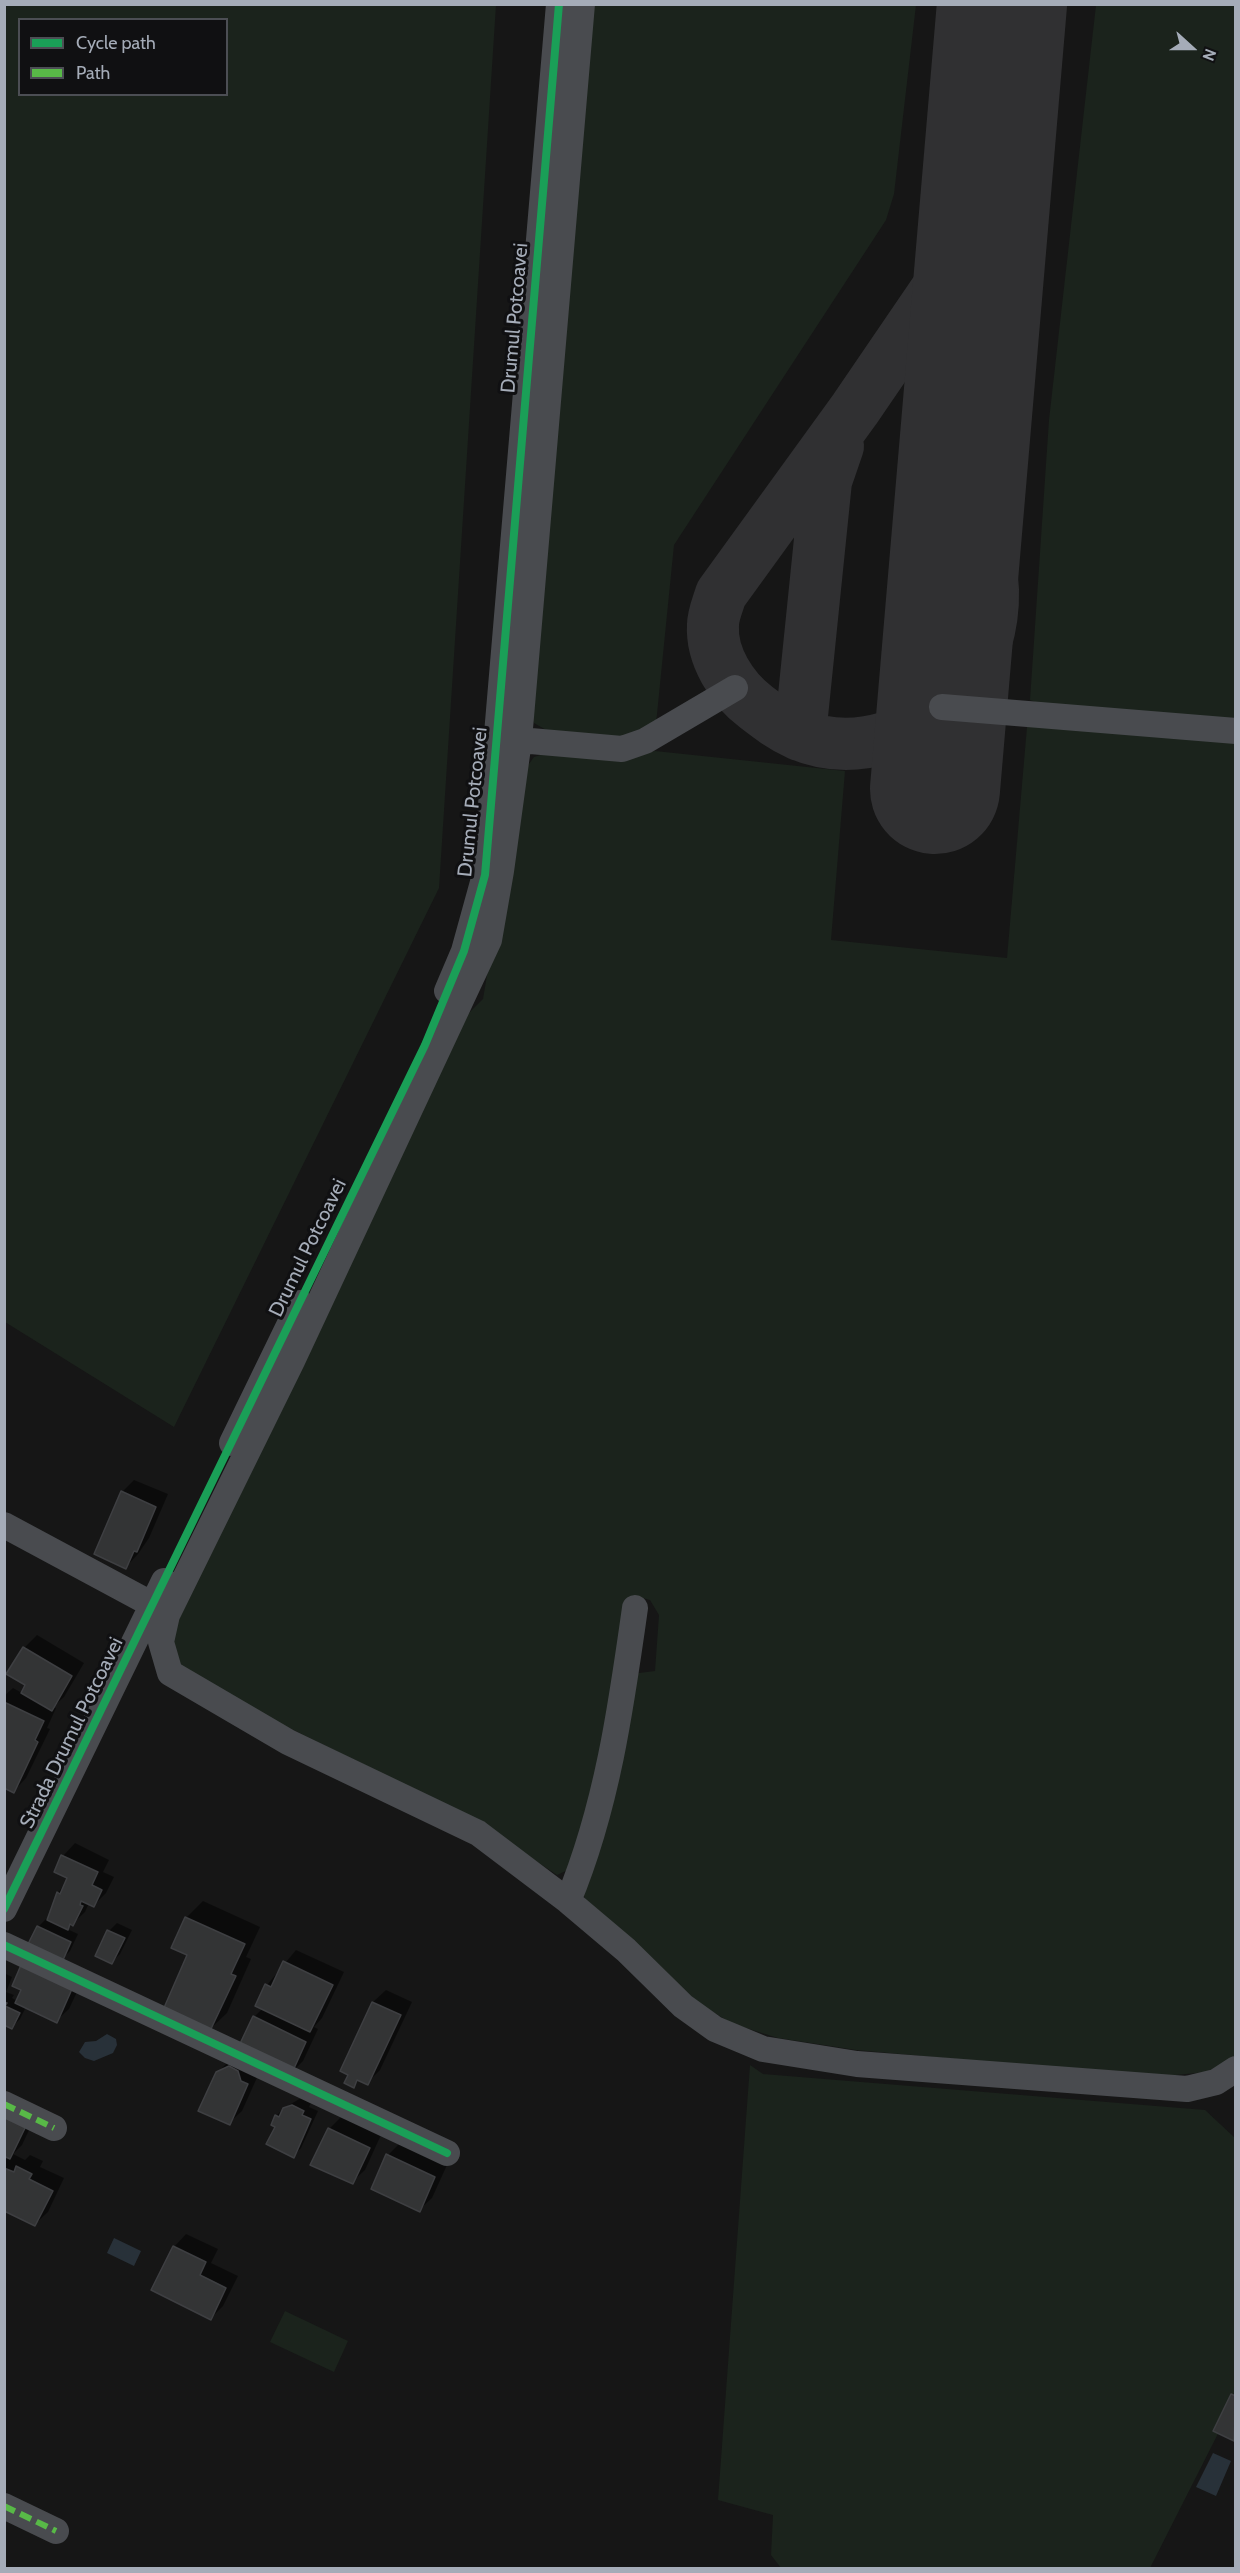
<!DOCTYPE html>
<style>
body{margin:0}
#map{position:relative;width:1240px;height:2573px;overflow:hidden;background:#161616;font-family:Cabin,sans-serif}
canvas{display:block}
.frame{position:absolute;inset:0;border:6px solid #a5acb8;pointer-events:none}
.legend{position:absolute;left:18px;top:18px;width:210px;height:78px;box-sizing:border-box;background:#101012;border:2px solid #4c4e54;margin:0;padding:8px 10px;list-style:none;font-size:18px;color:#a5acb8}
.legend li{display:flex;align-items:center;gap:12px;height:30px}
.legend b{width:30px;border:2px solid #4c4e54}
.north{position:absolute;left:1162px;top:18px;width:60px;height:60px;-webkit-text-stroke:4px #101012;paint-order:stroke;rotate:111deg;font-size:16px;font-weight:700;line-height:24px;text-align:center;color:#a5acb8}
.north::after{content:'';display:block;margin:auto;width:21px;height:27px;background:#a5acb8;clip-path:polygon(50% 0,100% 100%,50% 72%,0 100%)}
</style>
<div id="map">
<canvas width="1240" height="2573"></canvas>
<div class="frame"></div>
<ul class="legend">
<li><b style="height:8px;background:#1a9f57"></b>Cycle path</li>
<li><b style="height:8px;background:#58b947"></b>Path</li>
</ul>
<div class="north">N</div>
</div>
<script>
const context = document.querySelector('canvas').getContext('2d');
context.lineJoin = 'round';
function paint(path, color) {
  context.fillStyle = color;
  context.fill(path, 'evenodd');
}
function strokePath(path, color, width, dash) {
  context.strokeStyle = color;
  context.lineWidth = width;
  context.lineCap = dash ? 'butt' : 'round';
  context.setLineDash(dash || []);
  context.stroke(path);
}
function label(font, color, halo, rows, align = 'center') {
  context.font = font + ' Cabin,sans-serif';
  context.lineWidth = 6;
  context.setLineDash([]);
  context.textBaseline = 'middle';
  context.strokeStyle = halo;
  context.fillStyle = color;
  for (const [text, x, y, turn = 0] of rows) {
    context.save();
    context.translate(x, y);
    context.rotate((+turn || 0) * Math.PI / 180);
    context.textAlign = isNaN(turn) ? turn : align;
    if (halo) context.strokeText(text, 0, 0);
    context.fillText(text, 0, 0);
    context.restore();
  }
}
paint(new Path2D(`
 M4,5H496L439,888L174,1427L5,1322ZM20,20H226V94H20Z
 M586,5H916L894,194L886,220L674,545L656,724L630,740L548,731L534,723L529,699Z
 M1096,5H1235V725L1052,709L1030,700L1049,420Z
 M1047,719L1235,735L1236,2056L1207,2072L1155,2077L856,2050L778,2038L733,2024L701,2005L586,1903L582,1887L631,1674L655,1671L659,1615L650,1600L639,1597L574,1867L557,1875L490,1830L381,1773L181,1675L172,1634L450,1032L483,999L521,775L534,757L557,750L630,754L655,751L845,771L831,940L1007,958L1027,727Z
 M750,2065L763,2074L1205,2110L1235,2138V2400L1150,2568H781L771,2555L773,2515L718,2500Z
 M285,2311L348,2341L334,2372L270,2342Z`), '#1b231c');
paint(new Path2D(`
 M107,2034L116,2039L117,2045L113,2053L94,2061L85,2058L79,2052L85,2042L96,2041Z
 M114,2238L141,2251L134,2266L107,2253Z
 M1213,2453L1231,2461L1216,2496L1196,2487Z`), '#283139');
paint(new Path2D(`
 M134,1480L168,1494L149,1538L138,1554L126,1567L122,1492Z
 M37,1635L84,1663L64,1697L53,1707L56,1708L47,1728L50,1729L26,1778L14,1791L4,1786V1696L13,1688L22,1693L27,1685L9,1674L24,1648Z
 M75,1843L109,1860L103,1872L114,1877L106,1893L94,1905L89,1903L85,1912L67,1929L78,1934L70,1951L62,1959L38,1927L46,1919L49,1920L58,1893L69,1878L63,1856Z
 M203,1901L260,1927L246,1957L251,1959L227,2013L210,2029L189,1954L186,1918Z
 M117,1923L132,1930L120,1954L112,1962L97,1955L109,1931Z
 M296,1950L344,1972L322,2018L314,2027L318,2029L303,2061L291,2073L254,2017L263,2008L257,2006L267,1985Z
 M4,1973L12,1977L6,1992L14,1995L12,1998L17,2001L84,1977L69,2009L56,2021L26,2007L20,2019L12,2027L4,2023Z
 M386,1990L412,2002L380,2070L367,2083L360,2079L353,2086L350,2075L342,2070L373,2002Z
 M230,2060L260,2071L242,2111L229,2123L217,2073Z
 M301,2098L311,2103L309,2107L318,2111L301,2148L293,2156L277,2126L273,2124L276,2116L284,2108Z
 M38,2111L22,2145L13,2154L25,2160L30,2155L43,2161L40,2167L64,2178L48,2212L35,2224L4,2210V2161L9,2157L4,2155Z
 M341,2117L381,2135L365,2170L352,2182L329,2129Z
 M400,2143L447,2165L432,2198L419,2210L388,2155Z
 M186,2234L218,2249L211,2263L238,2276L223,2306L211,2318L174,2247Z
 M1236,2392V2437L1234,2439L1232,2395Z`), '#0007');
strokePath(new Path2D(`
 M959,502C976,528 992,558 993,590C994,624 983,667 960,692C920,735 854,758 798,734C782,727 769,717 756,707C732,689 711,656 713,625C713,615 718,604 721,594L855,409L943,280L970,225L987,176
 M800,735L826,481L838,446`), '#303032', 52);
strokePath(new Path2D(`
 M935,789L1002,4`), '#303032', 130);
const building = new Path2D(`
 M121,1491L156,1507L137,1552L134,1551L126,1569L94,1554Z
 M23,1647L72,1676L52,1711L21,1693L25,1685L6,1674Z
 M4,1702L44,1721L35,1740L38,1742L14,1793L4,1788Z
 M61,1855L98,1872L92,1885L102,1890L94,1907L81,1901L80,1905L83,1906L73,1926L70,1924L68,1930L47,1920L57,1892L60,1894L67,1878L54,1872Z
 M185,1917L245,1944L231,1974L236,1976L210,2031L163,2010L187,1955L171,1948Z
 M37,1926L71,1942L63,1960L28,1944Z
 M107,1930L125,1938L112,1964L95,1956Z
 M283,1961L333,1985L310,2032L255,2006L265,1984L271,1987Z
 M21,1965L72,1989L57,2023L15,2003L21,1990L12,1986Z
 M4,2002L7,2003L5,2006L20,2013L12,2029L4,2025Z
 M372,2002L401,2015L368,2085L357,2080L354,2088L344,2083L348,2075L340,2071Z
 M253,2016L306,2042L291,2075L237,2050Z
 M229,2066L238,2071L241,2081L248,2084L230,2125L198,2111L216,2072Z
 M292,2105L304,2111L302,2115L311,2119L294,2158L266,2144L275,2127L271,2125L275,2115L279,2117L283,2108Z
 M4,2114L27,2124L10,2159L4,2156Z
 M328,2128L370,2148L353,2184L310,2165Z
 M386,2154L435,2177L420,2212L371,2189Z
 M16,2166L32,2174L29,2179L53,2191L35,2226L4,2211V2168L14,2172Z
 M173,2246L206,2262L200,2275L226,2288L211,2320L151,2290Z
 M1231,2394L1236,2396L1234,2441L1213,2431Z`);
paint(building, '#333435');
strokePath(building, '#3e3f42', 1.5);
strokePath(new Path2D(`
 M942,707L1236,731
 M519,740L622,749L645,741L735,688
 M447,991L464,951L485,875L559,4
 M232,1443L300,1303
 M4,1525L153,1605
 M635,1608C621,1708 607,1807 568,1901L626,1950L683,2006L715,2029L763,2049L857,2064L1187,2089L1216,2082L1236,2069
 M568,1901L478,1833L288,1742L170,1673L161,1642L167,1615L292,1361L489,940L501,871L519,740L582,4
 M4,1909L164,1581
 M4,1945L447,2153
 M4,2104L54,2128
 M4,2506L56,2531`), '#494b4f', 26);
strokePath(new Path2D(`
 M4,2104L54,2128
 M4,2506L56,2531`), '#58b947', 6, [12, 6]);
strokePath(new Path2D(`
 M4,1909L425,1045L464,951L485,875L559,4
 M4,1945L447,2153`), '#1a9f57', 8);
label('20px', '#a5acb8', '#101012', [
 ["Drumul Potcoavei",515,318,-85],
 ["Drumul Potcoavei",473,802,-84],
 ["Drumul Potcoavei",308,1248,-64],
 ["Strada Drumul Potcoavei",72,1733,-64]
]);
</script>
